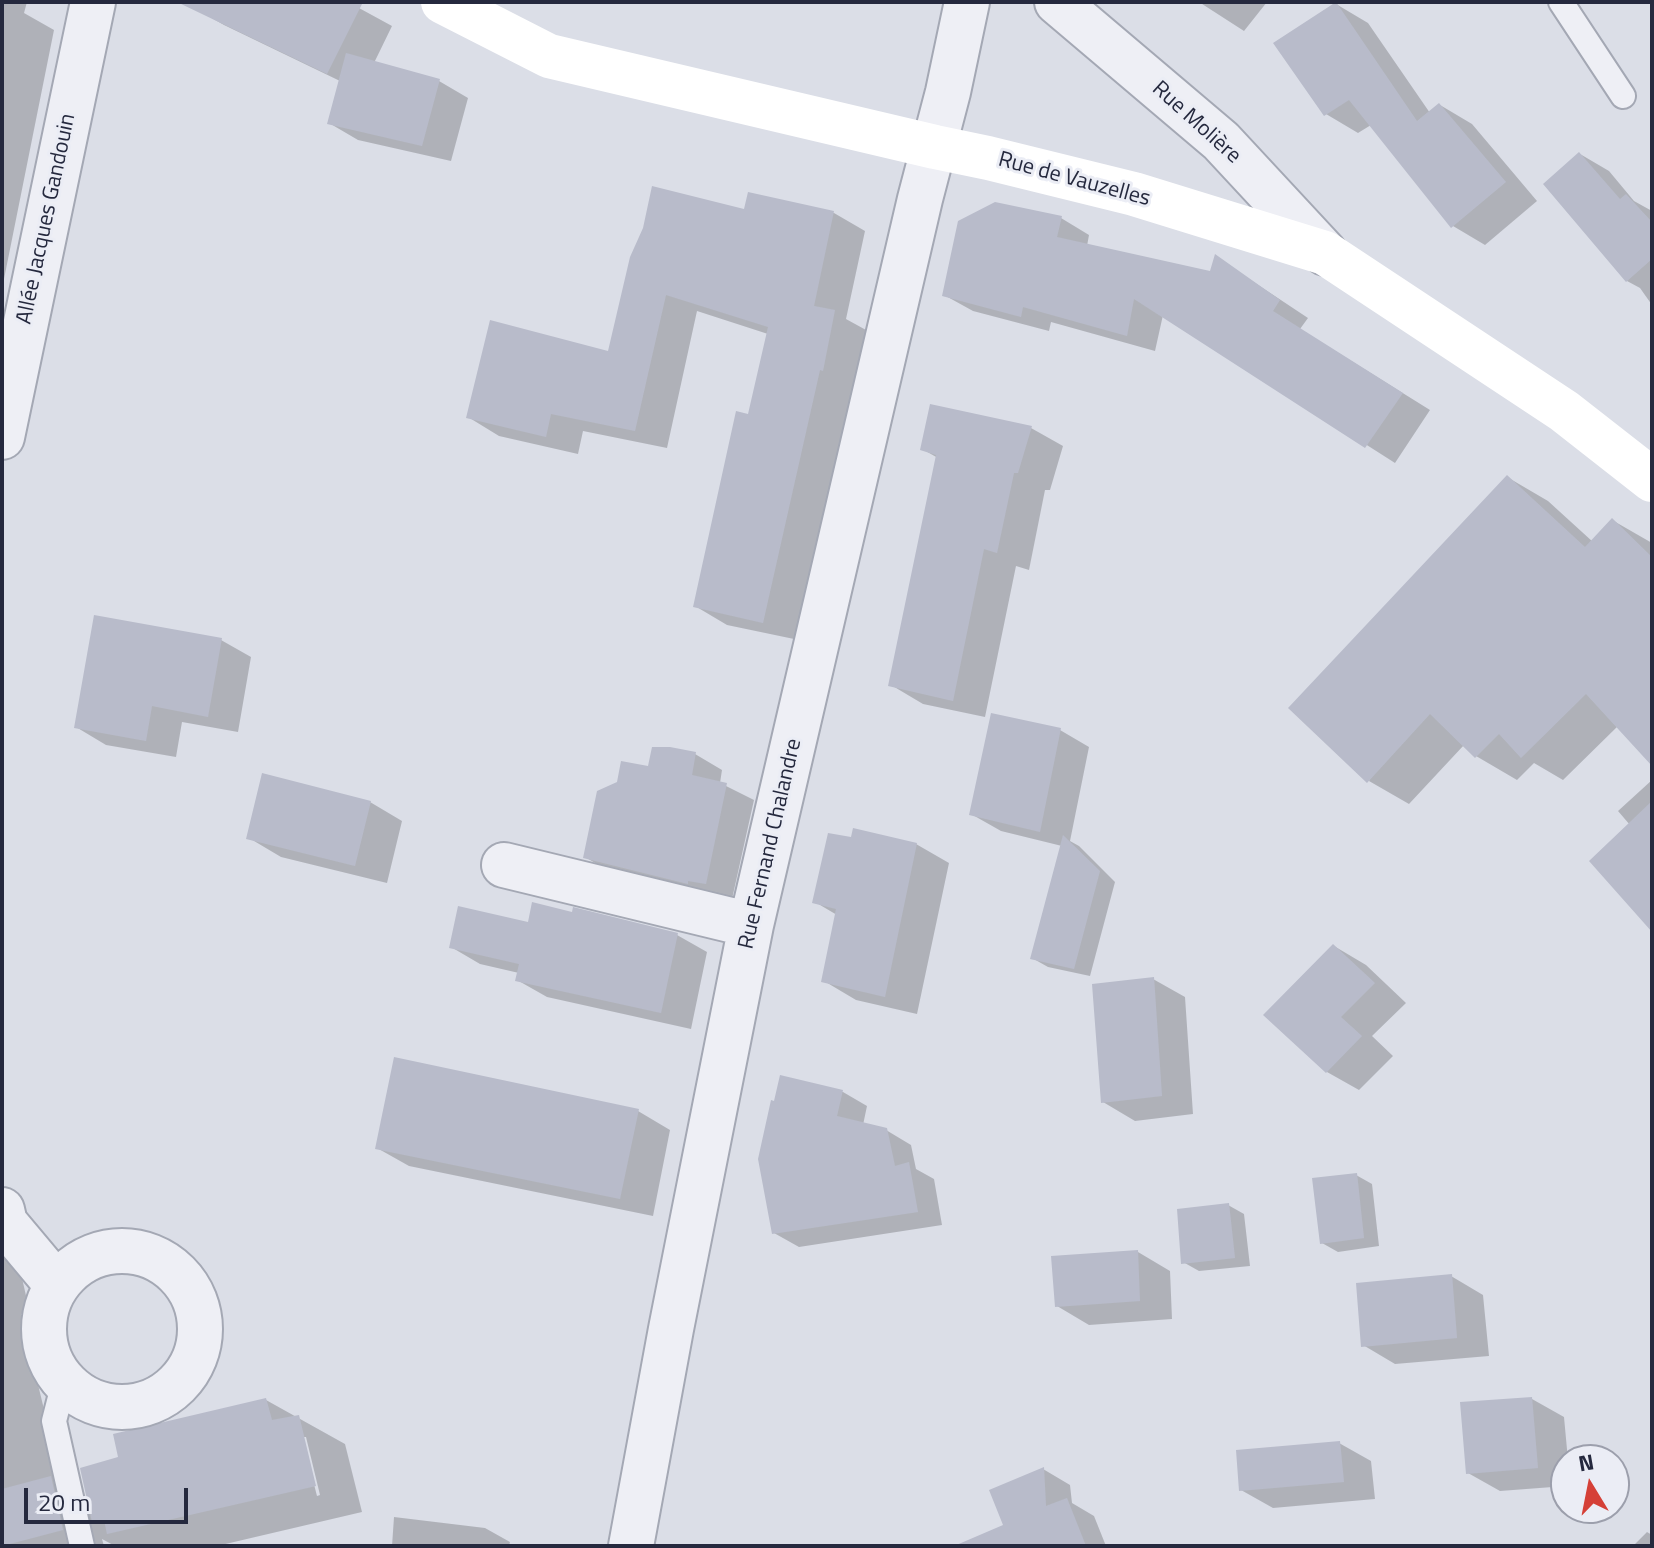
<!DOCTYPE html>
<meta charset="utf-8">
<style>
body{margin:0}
#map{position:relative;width:1654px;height:1548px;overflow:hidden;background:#dbdee7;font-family:"Titillium Web",sans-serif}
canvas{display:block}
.frame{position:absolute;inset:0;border:4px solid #25293e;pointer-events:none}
.north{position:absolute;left:1550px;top:1444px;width:80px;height:80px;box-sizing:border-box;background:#ebedf5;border:2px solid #9c9fac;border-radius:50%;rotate:350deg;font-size:22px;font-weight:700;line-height:32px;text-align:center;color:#25293e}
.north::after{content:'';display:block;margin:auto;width:28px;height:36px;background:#d54037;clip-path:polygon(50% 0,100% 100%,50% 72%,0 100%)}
.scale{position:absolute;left:24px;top:1488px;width:164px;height:36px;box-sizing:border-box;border:4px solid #25293e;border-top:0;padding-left:10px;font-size:24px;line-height:28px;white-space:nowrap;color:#25293e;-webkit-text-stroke:6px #ebedf5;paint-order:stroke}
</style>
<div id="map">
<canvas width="1654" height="1548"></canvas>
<div class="frame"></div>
<div class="north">N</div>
<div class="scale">20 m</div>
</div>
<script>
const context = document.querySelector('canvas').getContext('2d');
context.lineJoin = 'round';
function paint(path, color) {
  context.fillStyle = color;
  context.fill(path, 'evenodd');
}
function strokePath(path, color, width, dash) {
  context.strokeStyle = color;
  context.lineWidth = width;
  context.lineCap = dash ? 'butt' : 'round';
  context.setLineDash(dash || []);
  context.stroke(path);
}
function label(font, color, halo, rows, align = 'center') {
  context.font = font + ' "Titillium Web",sans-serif';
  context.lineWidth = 6;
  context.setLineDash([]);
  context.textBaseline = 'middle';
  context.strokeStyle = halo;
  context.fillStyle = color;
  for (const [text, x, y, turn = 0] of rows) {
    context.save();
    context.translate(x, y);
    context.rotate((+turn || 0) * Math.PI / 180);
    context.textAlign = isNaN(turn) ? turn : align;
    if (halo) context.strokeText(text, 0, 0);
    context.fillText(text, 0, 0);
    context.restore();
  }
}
paint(new Path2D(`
 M2,2H27L24,13L54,30L2,289Z
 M194,2H348L392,26L374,63L439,81L468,98L451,161L358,140L329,123L340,81L224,25L192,7Z
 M1199,2H1267L1244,31Z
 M1336,4L1368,23L1430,113L1440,105L1472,124L1537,201L1485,245L1453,226L1371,125L1358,133L1326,114Z
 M1580,154L1609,171L1634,201L1652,211V305L1640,288L1627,281Z
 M750,195L834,213L865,231L846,319L866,330L794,639L727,625L695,606L750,416L768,334L697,311L667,448L583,431L578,454L499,436L468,417L610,353L746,211Z
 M1061,218L1089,235L1087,246L1211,274L1216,257L1308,318L1300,329L1430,410L1395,463L1163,315L1155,351L1051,322L1049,331L973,311L944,295Z
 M1031,428L1063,446L1050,490H1045L1029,570L1016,566L985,717L923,704L891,685L938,458L922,449Z
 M1507,477L1548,501L1593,542L1612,520L1652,543V747L1618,726L1563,780L1534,763L1517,780L1476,756L1464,745L1409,804L1369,781Z
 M221,640L251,657L238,732L182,722L176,757L106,745L76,727Z
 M1060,730L1089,747L1070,841L1079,846L1115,882L1090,976L1048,967L1032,958L1062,846L1001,831L971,814Z
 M695,754L722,770L720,783L754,800L732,899L612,873L585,857L619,783L649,769Z
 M1652,780V922L1630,825L1618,811Z
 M370,802L402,821L387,883L281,857L249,838Z
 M916,844L949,863L917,1014L856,1000L824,981L837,915L815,902Z
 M529,924L677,935L707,952L691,1029L547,997L517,980L519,973L480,964L451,947Z
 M1334,946L1366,965L1406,1003L1372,1036L1393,1056L1359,1090L1327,1072Z
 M1153,979L1185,997L1193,1114L1135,1121L1103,1102Z
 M781,1078L843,1092L867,1106L863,1125L886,1130L911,1145L916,1169L934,1179L942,1225L799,1247L774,1233L776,1103Z
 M638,1111L670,1130L653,1216L409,1166L377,1148Z
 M1356,1175L1372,1184L1379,1246L1338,1252L1322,1243Z
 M2,1191L30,1313L21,1314L62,1484L89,1500L120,1458L266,1400L345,1444L362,1512L217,1546H115L102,1539L104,1546H2ZM302,1437H306L320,1495L317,1496Z
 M1228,1205L1244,1214L1250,1266L1199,1271L1183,1262Z
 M1138,1252L1170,1271L1172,1319L1089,1325L1057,1306Z
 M1451,1276L1483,1295L1489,1356L1395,1364L1363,1345Z
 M1532,1399L1564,1417L1568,1460L1566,1486L1500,1491L1468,1473Z
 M1339,1443L1371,1461L1375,1499L1273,1508L1241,1490Z
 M1043,1469L1070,1485L1072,1503L1094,1516L1106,1546H1014Z
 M394,1517L485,1528L510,1542L509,1546H392Z
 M1647,1532L1652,1535V1546H1633Z`), '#0003');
paint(new Path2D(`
 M177,2H363L327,74Z
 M1336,2L1417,121L1439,103L1506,182L1451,228L1349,100L1324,116L1273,43Z
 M346,53L440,79L422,146L327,124Z
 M1579,152L1620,199L1626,194L1652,222V259L1626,282L1543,184Z
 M652,186L744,209L748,192L834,211L814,306L835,310L823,371L820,370L763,623L693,607L736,411L748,414L768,327L666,295L635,431L551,414L546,437L466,418L490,320L608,351L630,257L643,228Z
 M995,202L1062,216L1057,237L1210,271L1215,254L1280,300L1273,311L1403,393L1365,448L1134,299L1127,336L1023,307L1021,317L942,296L958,221Z
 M930,404L1032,426L1018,473H1014L997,553L984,549L953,701L888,686L936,455L920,450Z
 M1507,475L1585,547L1612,518L1652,557V766L1586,694L1521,758L1499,734L1475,758L1430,714L1367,783L1288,708Z
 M94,615L222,638L208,717L152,706L146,741L74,728Z
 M991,713L1061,728L1040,832L969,815Z
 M652,747H670L696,752L692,775L727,783L706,884L688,881V884L583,858L597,791L617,782L621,761L648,766Z
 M262,773L371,801L355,866L246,839Z
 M1652,801V932L1589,861Z
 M853,828L917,843L885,997L821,982L836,909L812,903L828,833L851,837Z
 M1063,835L1100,871L1074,969L1030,959Z
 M532,902L572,912L573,907L678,933L661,1013L515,981L519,964L449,948L458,906L528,922Z
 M1333,944L1375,983L1341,1017L1362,1036L1326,1073L1263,1015Z
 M1154,977L1162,1096L1101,1103L1092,984Z
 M394,1057L639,1109L620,1199L375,1149Z
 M780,1075L843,1090L837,1116L887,1128L895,1166L909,1162L918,1212L772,1234L758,1159L771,1100L774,1101Z
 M1357,1173L1364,1238L1320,1244L1312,1178Z
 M1229,1203L1235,1258L1181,1264L1177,1209Z
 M1138,1250L1140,1301L1055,1307L1051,1256Z
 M1452,1274L1457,1338L1361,1347L1356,1283Z
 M1532,1397L1538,1468L1466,1474L1460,1402Z
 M266,1398L272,1420L299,1415L316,1486L107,1534L104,1520L92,1522L80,1468L118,1457L113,1434Z
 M1340,1441L1344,1482L1239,1491L1236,1450Z
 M1044,1467L1046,1506L1067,1498L1086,1546H954L1003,1525L989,1490Z
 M51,1476L63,1530L2,1546V1489Z`), '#b8bbca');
const lane = new Path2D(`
 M1561,2L1623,96
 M64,1382L54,1421L82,1546`);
const street = new Path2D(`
 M1057,2L1221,141L1325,253
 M2,437L93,2
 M504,865L751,925
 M2,1210L5,1223L57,1285
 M44 1329a78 78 0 1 1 156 0a78 78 0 1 1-156 0Z
 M631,1546L671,1329L751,925L920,199L948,92L967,2`);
strokePath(lane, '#a4a8b4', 28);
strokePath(street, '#a4a8b4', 48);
strokePath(lane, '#eeeff5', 24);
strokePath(street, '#eeeff5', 44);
strokePath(new Path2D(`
 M443,2L549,56L935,147L988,158L1134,194L1325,253L1564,411L1652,480`), '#fff', 44);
label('22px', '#25293e', '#ebedf5', [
 ["Rue Molière",1196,123,42],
 ["Rue de Vauzelles",1074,180,15],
 ["Allée Jacques Gandouin",47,219,-78],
 ["Rue Fernand Chalandre",771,844,-77]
]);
</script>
